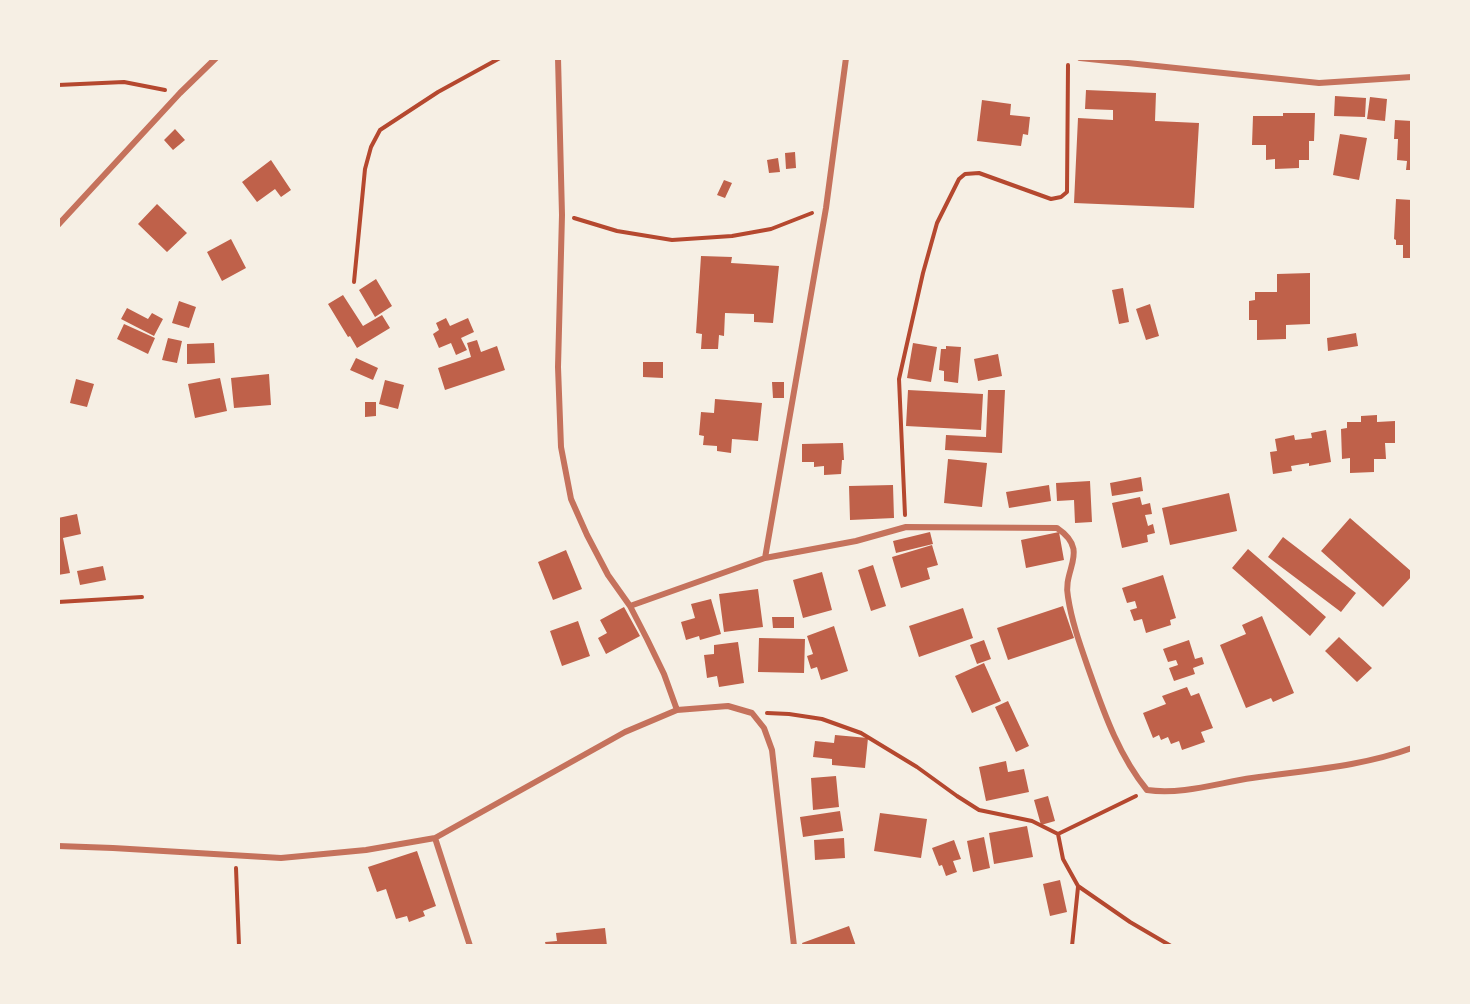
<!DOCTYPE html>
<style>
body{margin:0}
#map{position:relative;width:1470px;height:1004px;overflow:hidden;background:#f6efe4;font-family:"Roboto Condensed",sans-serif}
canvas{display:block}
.frame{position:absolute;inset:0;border:60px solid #f6efe4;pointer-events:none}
</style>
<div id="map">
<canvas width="1470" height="1004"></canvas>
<div class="frame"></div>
</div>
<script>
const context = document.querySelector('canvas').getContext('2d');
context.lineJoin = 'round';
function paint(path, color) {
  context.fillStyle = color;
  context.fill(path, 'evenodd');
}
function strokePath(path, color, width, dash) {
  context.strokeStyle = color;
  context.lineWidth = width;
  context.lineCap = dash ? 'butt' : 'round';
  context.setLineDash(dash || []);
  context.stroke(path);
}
paint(new Path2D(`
 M1086,90L1156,93L1155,121L1199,123L1194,208L1074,203L1078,118L1113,120V110L1085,109Z
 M1335,96L1366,98L1365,117L1334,116Z
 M1370,97L1387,99L1385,121L1367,119Z
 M982,100L1011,104L1010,115L1030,117L1028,135L1023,134L1021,146L977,141Z
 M1283,113H1315L1314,141H1309V160H1299V168L1275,169V159L1266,160V145H1252L1253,116H1283Z
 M1395,120L1412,121V170H1406L1407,161L1397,160L1398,139H1394Z
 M175,129L185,140L173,150L164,140Z
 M1340,134L1367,138L1359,180L1333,175Z
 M795,152L796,168L786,169L785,153Z
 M778,158L780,172L769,173L767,160Z
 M271,160L291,190L281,197L275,189L257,202L242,182Z
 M724,180L732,183L725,198L717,195Z
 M1396,199L1412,200V258H1403V245H1396V240L1394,239Z
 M157,204L187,233L167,252L138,224Z
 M231,239L246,268L222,281L207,252Z
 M701,256L732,257L731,263L779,266L773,323L754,322V314L725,313L724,336L719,335L718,349H701L702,334L696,333Z
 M1310,273V324L1286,325V339L1257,340V320H1249V301L1255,300V292H1277V274Z
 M376,279L392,306L375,317L359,290Z
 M1123,288L1129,322L1119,324L1112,290Z
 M343,295L363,326L382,315L390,328L357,348L350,336L348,337L328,304Z
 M179,301L196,307L189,328L172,323Z
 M1150,304L1159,336L1146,340L1136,309Z
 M127,308L148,319L152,313L163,319L154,336L121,319Z
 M446,318L450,326L468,318L474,332L461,338L467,350L456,355L451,343L439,348L433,334L439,330L436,323Z
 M124,324L155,338L148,354L117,339Z
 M1356,333L1358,346L1328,351L1327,338Z
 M168,338L182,341L177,363L162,360Z
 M477,340L481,352L497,346L505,370L445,390L438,368L471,357L467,343Z
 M214,343L215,363L187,364V344Z
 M913,343L937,347L931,382L907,378Z
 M946,346L961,347L958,383L944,381V371L939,370L941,349H946Z
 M998,354L1002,376L978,381L974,359Z
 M356,358L378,368L373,380L350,370Z
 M643,362H663V378L643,377Z
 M269,374L271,405L234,408L231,378Z
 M220,378L227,411L195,418L188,384Z
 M76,379L94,384L87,407L70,403Z
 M385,380L404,385L398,409L379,404Z
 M772,382H784V398H773Z
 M908,390L983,394L981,430L906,426Z
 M988,390H1005L1002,453L945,450L946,435L986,437Z
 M715,399L762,403L758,441L732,439L731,453L717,451V446L703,445L704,436L699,435L701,412L714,413Z
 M365,402H376V416L365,417Z
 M1377,415V422L1395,421V443H1385L1386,459H1374V472L1350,473V458L1342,459L1341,429L1347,428V422H1361V416Z
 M1326,430L1331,462L1309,466V463L1291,466L1292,471L1273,474L1270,452L1277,451L1275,439L1294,435L1295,440L1312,438L1311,433Z
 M843,443L844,460H842L841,474L824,475V466L814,467V462H802V444Z
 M948,459L987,463L982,507L944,503Z
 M1141,477L1143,491L1112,496L1110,483Z
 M1090,481L1092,522L1075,523L1074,500L1057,501L1056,483Z
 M893,485L894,518L850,520L849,486Z
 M1049,485L1051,501L1009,508L1006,492Z
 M1229,493L1237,531L1170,545L1162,508Z
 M1140,497L1142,505L1150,503L1152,514L1145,515L1148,526L1153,524L1155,533L1147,535L1148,542L1122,548L1112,503Z
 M77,514L81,534L63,538L70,573L58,575V518Z
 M1350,518L1412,572V576L1383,607L1321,551Z
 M930,532L933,544L896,553L893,541Z
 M1059,532L1064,560L1026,568L1021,540Z
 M1283,537L1356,593L1341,612L1268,557Z
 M932,545L938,565L927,568L930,579L901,588L892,557Z
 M1248,549L1326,617L1310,636L1232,568Z
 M566,550L582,589L553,600L538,562Z
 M873,565L886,606L871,611L858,570Z
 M103,566L106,580L80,585L77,571Z
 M822,572L832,610L803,618L793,580Z
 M1163,575L1176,618L1170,620L1171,625L1146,633L1142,619L1134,621L1130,610L1137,608L1135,601L1127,603L1122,588Z
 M758,589L763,627L724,632L719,594Z
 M711,599L721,634L700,640L699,636L686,640L681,622L695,618L691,604Z
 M1063,606L1074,638L1008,660L997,628Z
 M624,607L640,636L606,654L598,638L607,633L600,620Z
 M963,608L973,638L919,657L909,626Z
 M1262,616L1294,693L1273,702L1271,698L1246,708L1220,645L1246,634L1242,625Z
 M772,617H794V628H773Z
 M578,621L590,656L562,666L550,631Z
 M834,626L848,671L821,680L817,667L811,669L807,656L813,654L807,636Z
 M1339,637L1372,668L1357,682L1325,651Z
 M759,638L805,639L804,673L758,672Z
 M984,640L991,659L977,664L970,645Z
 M1189,640L1195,659L1202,657L1204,664L1193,668L1195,674L1174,681L1169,668L1178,665L1176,660L1168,662L1163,649Z
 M738,642L744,683L719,687L717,676L707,678L704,655L714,654V645Z
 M984,663L1001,701L972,713L955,676Z
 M1187,687L1191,696L1199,693L1213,728L1201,732L1205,742L1182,750L1179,741L1171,744L1168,737L1161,740L1159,735L1153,738L1143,713L1166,704L1162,696Z
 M1008,701L1029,746L1016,752L995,707Z
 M835,735L868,738L865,768L832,765V759L813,757L815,741L834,743Z
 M1006,761L1008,772L1024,769L1029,792L986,801L979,767Z
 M836,776L839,807L813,810L811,778Z
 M1048,796L1055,821L1041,825L1034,800Z
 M840,811L843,831L803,837L800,817Z
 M880,813L927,819L921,858L874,851Z
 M1027,826L1033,857L994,864L989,833Z
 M984,837L990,868L973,872L967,841Z
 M844,838L845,858L815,860L814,840Z
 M954,840L961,859L953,861L957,872L946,876L942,865L939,866L932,848Z
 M417,851L436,906L423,911L425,916L409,922L407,916L396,919L386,889L377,892L368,867Z
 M1060,880L1067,912L1050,916L1043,884Z
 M849,926L856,946H803L802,943Z
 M605,928L607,946H546L545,942L557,941L556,933Z`), '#bf614a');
strokePath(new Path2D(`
 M58,85L124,82L165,90
 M574,218L617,231L672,240L732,236L771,229L812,213
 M354,282L365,169L371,147L380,130L438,92L500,58
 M905,515L899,379L923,273L937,223L959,179L965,174L979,173L1051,199L1061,197L1067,192L1068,65
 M58,602L142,597
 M767,713L789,714L822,719L861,733L917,767L957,796L979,810L1032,821L1058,834L1063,859L1078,886L1130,922L1171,946
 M1058,834L1136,796
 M236,868L239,946
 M1072,946L1078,887`), '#b5482f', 4);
strokePath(new Path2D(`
 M558,58L562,215L558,367L561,447L571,499L587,535L608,575L630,606L647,639L664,674L677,710
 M1080,58L1319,83L1412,77
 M58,225L180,93L216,58
 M765,558L826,208L846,58
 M630,606L765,558L856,541L906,527L1057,528C1091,551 1062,569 1068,597C1072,624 1082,650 1091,676C1105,716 1120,757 1147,790C1182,795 1218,783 1252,778C1306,770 1360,767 1412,748
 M435,838L470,946
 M58,846L113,848L281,858L366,850L435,838L625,732L677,710L728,706L752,713L764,728L772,750L794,946`), '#c5725c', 6);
</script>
